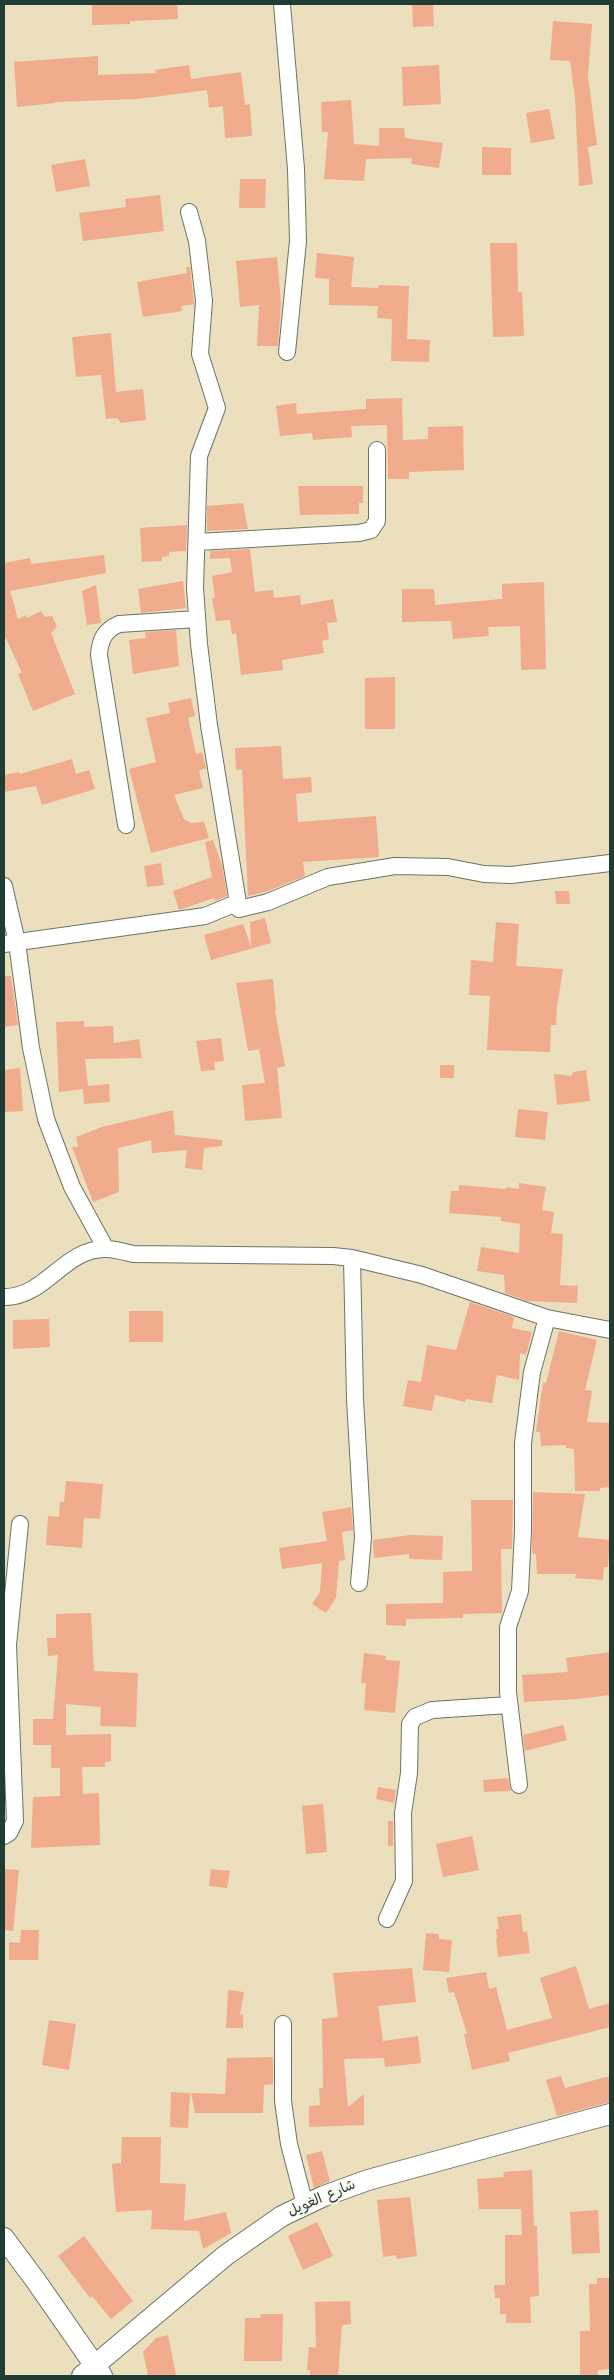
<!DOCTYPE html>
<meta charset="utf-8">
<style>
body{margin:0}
#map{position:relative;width:614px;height:2380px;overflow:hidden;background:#ecdfbd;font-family:"Architects Daughter",sans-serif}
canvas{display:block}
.frame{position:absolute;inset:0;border:5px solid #1f3d34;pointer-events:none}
</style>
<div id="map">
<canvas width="614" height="2380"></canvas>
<div class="frame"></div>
</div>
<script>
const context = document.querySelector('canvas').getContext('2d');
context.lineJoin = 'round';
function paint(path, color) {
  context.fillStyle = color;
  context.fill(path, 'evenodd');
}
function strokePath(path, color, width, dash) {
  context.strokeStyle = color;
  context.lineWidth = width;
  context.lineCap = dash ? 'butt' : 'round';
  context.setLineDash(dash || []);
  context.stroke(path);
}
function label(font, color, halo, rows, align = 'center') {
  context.font = font + ' "Architects Daughter","Playpen Sans Arabic",sans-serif';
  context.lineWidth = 4;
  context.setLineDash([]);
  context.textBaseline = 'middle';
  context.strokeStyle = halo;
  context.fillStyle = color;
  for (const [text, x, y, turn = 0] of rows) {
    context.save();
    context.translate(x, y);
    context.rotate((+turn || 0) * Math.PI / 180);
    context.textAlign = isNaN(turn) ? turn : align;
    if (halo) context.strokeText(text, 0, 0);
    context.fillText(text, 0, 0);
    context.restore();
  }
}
paint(new Path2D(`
 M92,4H177L178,19L130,21V24L92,25Z
 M412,4H433L434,26L413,27Z
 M553,21L592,24L588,76L597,145L588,147L593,184L579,186L575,98L570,61L550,60Z
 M98,56V75L156,73L155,70L189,65L191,79L241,72L245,105L250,104L252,136L225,138L223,106L209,108L207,90L138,99L55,102V103L17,107L14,62Z
 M439,65L441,104L403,106L402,67Z
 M351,100L354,144L379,146V128H404L405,138L443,143L439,168L411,164L412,158L366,159L364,181L324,179L328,132H322L321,102Z
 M549,109L555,139L531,143L526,113Z
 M482,147L511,148V175H482Z
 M85,159L90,186L56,192L51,165Z
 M240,179H266L265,208H239Z
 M160,195L164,231L83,241L79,213L126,207L125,199Z
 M490,243H517L518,292H522L524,336L493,337Z
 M317,253L354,257L351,287L378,288L379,285L409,286L407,339L430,340L429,362L391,361L392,319L377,318L378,306L329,305V279L315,278Z
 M277,257L281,303L278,346H257L259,305L240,307L236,261Z
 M186,267H190L194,304L181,306L182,311L143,317L137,282L187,273Z
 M111,333L116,392L143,389L146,420L121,423L117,418L106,419L101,375L76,377L72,337Z
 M402,398L403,440L428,439V427L463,426L464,470L409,472V479H388L387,425L351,426L352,437L313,440L312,433L280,436L276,406L296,403L297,414L366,409V399Z
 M298,486H363V503H359V514L300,515Z
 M243,503L248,529L207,531V506Z
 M187,525L186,551L169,552V556L162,557V561L142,562L140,528Z
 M250,549L255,592L273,590L274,598L300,595L301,605L333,599L337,622L327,623L329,639L322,641L324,653L282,660L283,670L241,675L236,633L232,634L230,620L216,621L212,598H215L212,576L232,572L230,558L210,559V551Z
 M104,555L106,573L10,591L18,619L26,615L27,618L41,611L45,617L52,616L57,627L51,633L75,694L33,711L18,674L22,673L4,634V563L30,558L31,564Z
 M183,581L186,608L141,613L138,589Z
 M544,582L546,669L521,670L520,626L488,627L489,636L453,639L451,621L402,622V589H434L435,605L502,599V584Z
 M96,585L101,623L87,625L82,591Z
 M176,630L179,666L133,674L129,640L146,638L145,632Z
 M395,677V729H365V678Z
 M191,698L195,716L188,718L196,754L202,752L206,768L199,771L203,788L174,795L184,819L191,823L204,822L209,838L151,853L129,769L156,762L146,718L170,713L168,703Z
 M281,746L283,779L311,777L312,792L296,794L298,822L376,816L379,857L303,862L305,876L265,892L248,896L242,769L236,770L235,748Z
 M72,759L76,774L89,770L95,789L42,805L36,786L4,792V775L19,772L20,774Z
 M213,840L222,865L227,896L215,901L214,898L179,910L173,891L212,877L205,842Z
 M161,863L164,885L147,887L144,866Z
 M555,891H569L570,904H556Z
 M265,918L271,943L211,960L204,935L243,924L251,947L250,922Z
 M496,922L519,924L516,966L563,969L557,1007L556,1025H551L550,1052L487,1050L490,996L469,995L471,960L493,962Z
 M4,976H11L18,1025L4,1027Z
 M273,979L276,1011H275L285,1066L277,1068L282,1118L245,1121L242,1085L265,1083L259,1049L248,1051L236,983Z
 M84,1021V1027L113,1026L114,1043L139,1039L142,1058L85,1059L88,1086L109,1084L110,1102L84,1104L83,1089L59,1092L56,1022Z
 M221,1038L224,1061L214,1062L215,1070L201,1071L196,1041Z
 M440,1065H454V1078H440Z
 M20,1068L23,1111L4,1112V1070Z
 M586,1070L590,1101L557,1105L554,1074L571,1076L574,1072Z
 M518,1109L548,1112L545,1140L515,1137Z
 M173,1110L175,1135L222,1140V1146L204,1148L202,1170L185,1168L187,1150L152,1153L151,1140L118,1148L119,1192L93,1202L72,1147H78L76,1137L102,1127Z
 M519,1183L546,1187L542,1210L554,1212L551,1233L563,1234L560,1285L578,1286L577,1303L527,1301L505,1293L504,1275L477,1271L481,1247L519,1253L520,1224L501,1221V1217L449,1213L451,1191H459V1185L506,1189V1187L519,1189Z
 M470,1302L514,1317L512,1328L532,1332L526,1355L520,1353L519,1380L497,1375L492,1403L466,1399L465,1402L435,1395L432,1411L403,1406L408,1380L421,1382L427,1345L456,1350Z
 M129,1311H163V1342H129Z
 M49,1319L50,1347L13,1349V1320Z
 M559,1331L597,1340L585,1390L592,1391L587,1422L610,1423V1487L600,1488V1491H575L574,1449L566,1448V1445L541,1446L540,1432H536L543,1383H546Z
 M66,1481L103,1484L100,1519L84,1518L82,1548L46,1545L48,1516L59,1517L60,1502H64Z
 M533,1492L585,1494L578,1537L610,1540L608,1567H604L603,1580L575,1578L576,1574H537L536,1554H533L532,1549Z
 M471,1500H513L512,1549H501L502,1613L463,1614V1618L406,1619V1626L386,1625V1604L443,1603V1572L472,1571Z
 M351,1507L353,1530L342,1532L345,1560L339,1561L336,1598L326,1613L312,1604L320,1592L322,1563L282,1569L279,1548L327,1541L322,1512Z
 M410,1535L443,1536L442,1560L409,1559V1554L374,1558L373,1540Z
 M91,1613L94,1671L138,1673L136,1727L100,1726L101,1707L66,1704V1735L111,1734V1761L105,1762V1767H82L83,1794L99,1793L100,1845L31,1848L33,1797L60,1796V1768H51V1745H33V1719H53L58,1655L48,1656L47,1638H56V1614Z
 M610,1652V1695L578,1699L524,1702L522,1675L568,1672L566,1658Z
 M364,1653L386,1656L385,1660L400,1661L395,1713L364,1710L366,1683H361Z
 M563,1725L567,1740L525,1751L523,1735Z
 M508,1778L511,1791L484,1792L483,1780Z
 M378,1787L396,1790L394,1803L376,1799Z
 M323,1804L327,1852L306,1854L302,1806Z
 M388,1821H393V1846H388Z
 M472,1836L479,1870L443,1877L436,1844Z
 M4,1869L19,1870L13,1931L4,1930Z
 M211,1869L230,1871L227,1888L209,1886Z
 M521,1914L523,1932L527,1931L530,1953L498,1957L496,1939H497L496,1929H499L497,1917Z
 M21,1930H39L38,1960H9V1942L20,1943Z
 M426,1933L439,1934V1939L452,1940L449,1972L423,1970Z
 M576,1966L589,2009L610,2003V2027L508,2053L510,2061L472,2070L464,2034H467L454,1992L449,1993L446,1978L486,1972L489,1989L496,1987L507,2030L552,2018L540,1978Z
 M412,1968L416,2002L378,2006L383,2041L418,2036L421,2063L385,2067L384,2058L344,2059L348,2107L364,2094V2125L309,2127V2106L320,2105L319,2088H323L322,2019L338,2017L333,1973Z
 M228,1990L244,1992L240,2015L243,2014V2028H226Z
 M49,2020L76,2024L69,2070L42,2065Z
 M273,2057V2084L264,2085L263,2113H195L191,2093L225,2094L227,2058Z
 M561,2076L565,2088L610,2076V2102L557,2116L546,2080Z
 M171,2092L190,2093L188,2128L170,2127Z
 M122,2137H161L160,2183L186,2184L184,2221L226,2212L231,2233L203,2249L199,2231L151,2229L152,2210L116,2212L112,2164L121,2163Z
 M322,2151L330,2181L314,2188L306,2155Z
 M532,2170L534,2226H537L539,2296L530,2297L531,2323H506V2314H500V2298H495L494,2285H505V2235H522L521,2209H479L477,2179L504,2177L503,2172Z
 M410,2197L417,2256L397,2259L396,2255L383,2257L377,2200Z
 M598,2210L600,2253L572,2254L570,2212Z
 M317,2222L333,2256L303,2270L288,2236Z
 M84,2236L133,2301L111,2319L92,2296L90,2298L58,2256Z
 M597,2278H610V2369L598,2370V2376H580V2331H590L589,2284H597Z
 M350,2301L351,2324L342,2325L338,2376H310V2370H307L309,2347L316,2348L315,2302Z
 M261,2314H283L282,2361H244L245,2318H260Z
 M168,2335L176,2376H148L143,2352L156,2338Z`), '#f1ab8d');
const minor = new Path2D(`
 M282,4L296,169L298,241L287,352
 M189,212L197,241L204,301L200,354L217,408L199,456L195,588L199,644L209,725L239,909
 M197,542L359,533L371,530L377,521V450
 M126,825L99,655C100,639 105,630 119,624L197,619
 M4,886L17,942L31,1048L46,1119L72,1187L106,1249
 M239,909L268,902L328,877L395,866L448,867L484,874L511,875L610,863
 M4,944L205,916L234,904L239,909
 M352,1258L355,1399L363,1538L359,1583
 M4,1297C45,1298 64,1248 106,1249C115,1249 125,1252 133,1254L333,1256L352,1258L422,1275L547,1318L610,1330
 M519,1785L508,1692V1627L520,1591L523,1531V1443L532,1372L547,1318
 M4,1836L9,1833L15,1821L8,1645L20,1524
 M387,1919L404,1881L403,1813L409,1773L410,1724L415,1717L432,1710L509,1705
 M283,2024V2101L289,2144L305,2205`);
const tertiary = new Path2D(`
 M4,2238L36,2281L102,2376
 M82,2376L226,2255L282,2216L324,2196L368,2180L610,2114`);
strokePath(minor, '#677664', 18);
strokePath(tertiary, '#677664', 22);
strokePath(minor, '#fff', 16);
strokePath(tertiary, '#fff', 20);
label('14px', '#1f3d34', '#fbf7ec', [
 ["شارع الغويل",322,2199,-23]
]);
</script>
